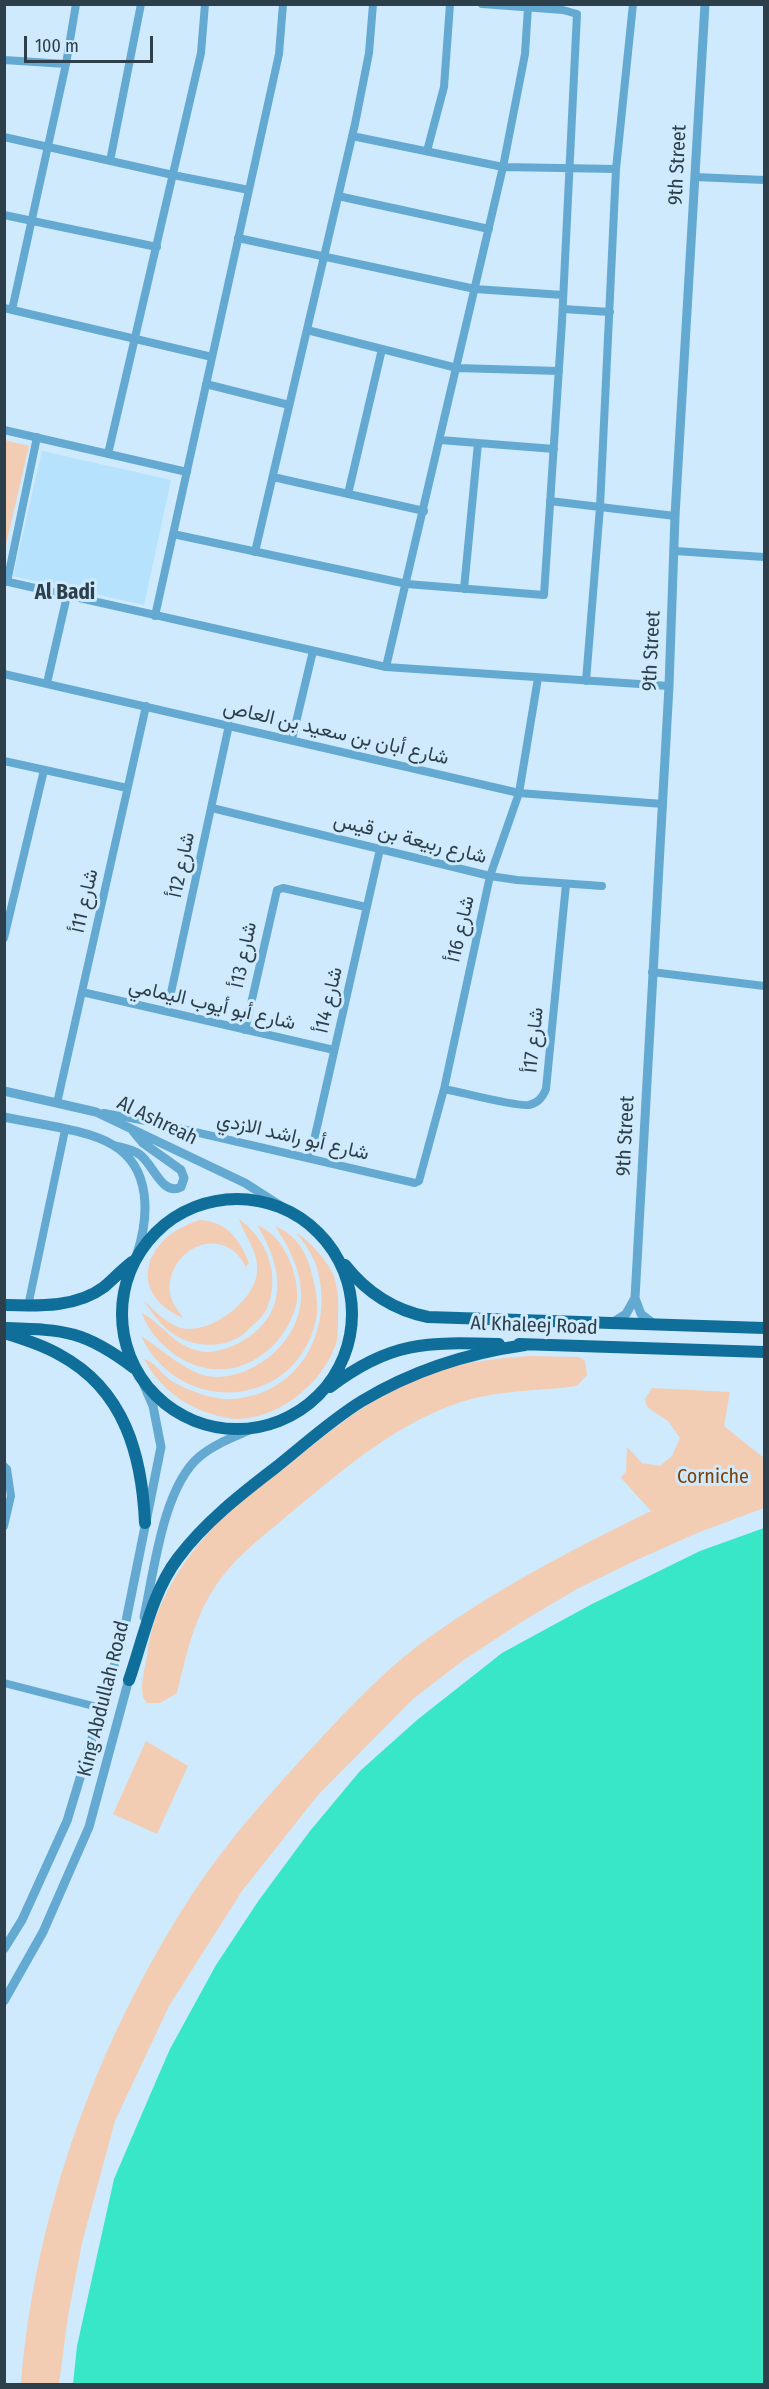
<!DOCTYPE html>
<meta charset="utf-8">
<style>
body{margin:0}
#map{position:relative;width:769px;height:2389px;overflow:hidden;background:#ceeafc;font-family:"Fira Sans Condensed",sans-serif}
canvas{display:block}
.frame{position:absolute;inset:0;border:6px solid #2c3f4a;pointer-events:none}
.scale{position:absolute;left:24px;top:36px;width:129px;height:27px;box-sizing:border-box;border:3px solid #2c3f4a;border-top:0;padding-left:8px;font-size:18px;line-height:21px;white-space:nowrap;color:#2c3f4a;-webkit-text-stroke:4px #ceeafc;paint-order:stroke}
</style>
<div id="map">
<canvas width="769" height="2389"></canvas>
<div class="frame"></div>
<div class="scale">100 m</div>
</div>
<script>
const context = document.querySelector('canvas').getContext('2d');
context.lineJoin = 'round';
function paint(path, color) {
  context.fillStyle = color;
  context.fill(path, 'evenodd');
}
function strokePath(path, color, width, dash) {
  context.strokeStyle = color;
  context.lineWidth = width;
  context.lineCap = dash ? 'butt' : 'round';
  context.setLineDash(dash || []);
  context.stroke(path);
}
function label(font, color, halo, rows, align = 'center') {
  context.font = font + ' "Fira Sans Condensed",Vazirmatn,sans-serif';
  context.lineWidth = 6;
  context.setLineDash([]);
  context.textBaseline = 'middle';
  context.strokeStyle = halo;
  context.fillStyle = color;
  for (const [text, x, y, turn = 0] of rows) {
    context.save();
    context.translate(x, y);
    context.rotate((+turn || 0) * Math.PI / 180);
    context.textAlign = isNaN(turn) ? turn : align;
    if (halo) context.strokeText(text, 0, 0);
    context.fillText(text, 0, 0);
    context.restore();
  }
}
paint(new Path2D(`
 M42,451L171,480L144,605L13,576Z`), '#b6e2fd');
paint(new Path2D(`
 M5,440L29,446L5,549L4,441Z
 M239,1219C267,1239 281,1275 267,1308C264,1315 259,1320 253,1325C248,1329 244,1335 239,1337C218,1350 188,1346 169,1331C159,1323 151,1311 143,1300C153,1309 167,1324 181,1328C210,1335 255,1301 257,1272C259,1252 245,1237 239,1219Z
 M200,1220C228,1222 239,1239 249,1263L246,1267C242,1261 238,1253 231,1249C200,1231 166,1261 170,1293C171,1302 178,1310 183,1318C123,1291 147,1235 200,1220Z
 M257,1225C273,1232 280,1241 288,1257C294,1270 300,1291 296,1306C281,1357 228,1387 180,1358C163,1347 148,1332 142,1313C162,1324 173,1345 199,1351C213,1354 226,1349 239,1343C290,1315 284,1269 257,1225Z
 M275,1226C295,1234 308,1253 312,1275C316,1289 319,1305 316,1320C296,1410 179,1417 141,1336C164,1350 189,1377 217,1377C259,1376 302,1338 301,1294C301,1269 288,1246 275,1226Z
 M296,1232C311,1243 323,1256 332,1272C338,1284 339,1304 338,1317C338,1324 338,1333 337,1340C325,1382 280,1419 235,1419C224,1418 210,1414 200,1410C175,1399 156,1382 144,1359C155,1362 160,1372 169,1379C181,1388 213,1400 229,1399C298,1397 335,1331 317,1268C313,1255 304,1243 296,1232Z
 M530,1356L579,1357L585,1361L587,1375L577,1386C539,1391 500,1390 464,1401C398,1422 346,1467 293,1511C266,1534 235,1556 215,1587C194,1618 186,1656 177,1693L160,1703H147C137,1693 145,1670 147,1656C152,1602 190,1548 229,1512C250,1493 275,1476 297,1458C334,1428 370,1399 414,1379C450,1363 491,1359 530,1356Z
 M652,1388L730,1392L724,1426L764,1458V1508L697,1533L630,1563L577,1589L523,1621L465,1659L413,1699L318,1795L242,1891L169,2006L115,2121L82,2243L68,2316L59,2384H21C35,2212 97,2041 191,1896C222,1848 260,1805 298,1763C336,1722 375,1678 420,1644C492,1591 571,1550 651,1511L621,1478L626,1471L627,1447L642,1463L660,1466L672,1456L680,1438L668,1421L647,1407L645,1399Z
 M146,1741L188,1766L157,1834L113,1814Z`), '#f2cdb4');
paint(new Path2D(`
 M764,1528V2384H73L77,2346L114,2179L150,2095L170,2049L216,1965L259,1900L310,1831L360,1771L417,1720L502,1653L592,1604L700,1551Z`), '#37e7c5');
strokePath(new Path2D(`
 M4,60L66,64
 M352,136L503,167L616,169
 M4,137L173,175L249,190
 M427,151L444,87L450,4
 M110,161L141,4
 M695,177L764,180
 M338,196L489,229
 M4,215L157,247
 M238,238L475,289L563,295
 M4,308L212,357
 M563,309L610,312
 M12,310L66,64L76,4
 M307,330L457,368L559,371
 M206,384L289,405
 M4,430L187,472
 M440,440L554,449
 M108,454L201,53L205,4
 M273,477L424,511
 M348,494L382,349
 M550,501L675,516
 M173,534L407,584L544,595L562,322L577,14L563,10L482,4
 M675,551L764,557
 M255,552L355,124L369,53L373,4
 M4,581L386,667L669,686
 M7,582L37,437
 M464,589L478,443
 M155,616L279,54L283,4
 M386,667L503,167L525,54L528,7
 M4,674L519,793L663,804
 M586,681L600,507L616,169L633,4
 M47,683L67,596
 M292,739L313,651
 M4,761L127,788
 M212,808L490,876L517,880L602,886
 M4,938L44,770
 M652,972L764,986
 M82,992L334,1050
 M167,1011L229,725
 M245,1030L277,890L283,888L366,907
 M444,1089C461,1092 515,1107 529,1105C538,1103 543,1097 546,1089L566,884
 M57,1103L146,706
 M104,1113L156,1123L415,1183L419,1181L444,1089L490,876L519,793L538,678
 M310,1158L380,849
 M28,1306L65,1130
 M4,1466L7,1469L11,1496L4,1526
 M4,1683L101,1708`), '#63a9d2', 8);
strokePath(new Path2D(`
 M4,1091L96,1112L245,1183L284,1208
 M4,1117C35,1124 87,1129 113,1145C152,1168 149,1217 137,1254
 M116,1146C124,1148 132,1149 139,1154C153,1163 162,1197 181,1187L184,1178L181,1170L143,1143L133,1131
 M613,1322L626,1314L635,1298
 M654,1324L641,1314L635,1298L669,686L675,516L705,4
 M144,1617C154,1571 163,1488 199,1457C214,1444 234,1437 252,1429
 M4,1949L22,1920L67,1821L123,1636L161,1447L153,1406L140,1376
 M4,2001L43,1932L89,1827L130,1675`), '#63a9d2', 9);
strokePath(new Path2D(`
 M122 1314a115 115 0 1 1 230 0a115 115 0 1 1-230 0Z
 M345,1265C367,1293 393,1310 428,1317L764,1328
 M4,1305C38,1306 76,1308 104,1287C113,1279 122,1270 132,1262
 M4,1328C65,1330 84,1330 134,1368
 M4,1333C24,1339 43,1345 60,1355C125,1390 142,1456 145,1523
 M519,1344L764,1352
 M330,1387C390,1341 426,1342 499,1344
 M129,1680C143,1640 152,1592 178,1558C204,1523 241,1494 275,1468C304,1445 331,1420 362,1401C412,1371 468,1353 525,1345`), '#0f6f9a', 12);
label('20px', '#2c3f4a', '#ceeafc', [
 ["9th Street",678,165,-87],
 ["9th Street",652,651,-87],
 ["شارع أبان بن سعيد بن العاص",336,733,13],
 ["شارع ربيعة بن قيس",410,839,14],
 ["شارع 12أ",182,865,-78],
 ["شارع 11أ",85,901,-77],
 ["شارع 16أ",461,929,-77],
 ["شارع 13أ",244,955,-78],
 ["شارع 14أ",329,1000,-77],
 ["شارع أبو أيوب اليمامي",212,1005,13],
 ["شارع 17أ",534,1040,-84],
 ["Al Ashreah",157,1121,26],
 ["9th Street",626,1136,-87],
 ["شارع أبو راشد الازدي",293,1137,13],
 ["Al Khaleej Road",534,1326,2],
 ["King Abdullah Road",104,1699,-76]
]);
label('20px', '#7f4208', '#ceeafc', [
 ["Corniche",713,1477]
]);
label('bold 21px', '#2c3f4a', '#ceeafc', [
 ["Al Badi",65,593]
]);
</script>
